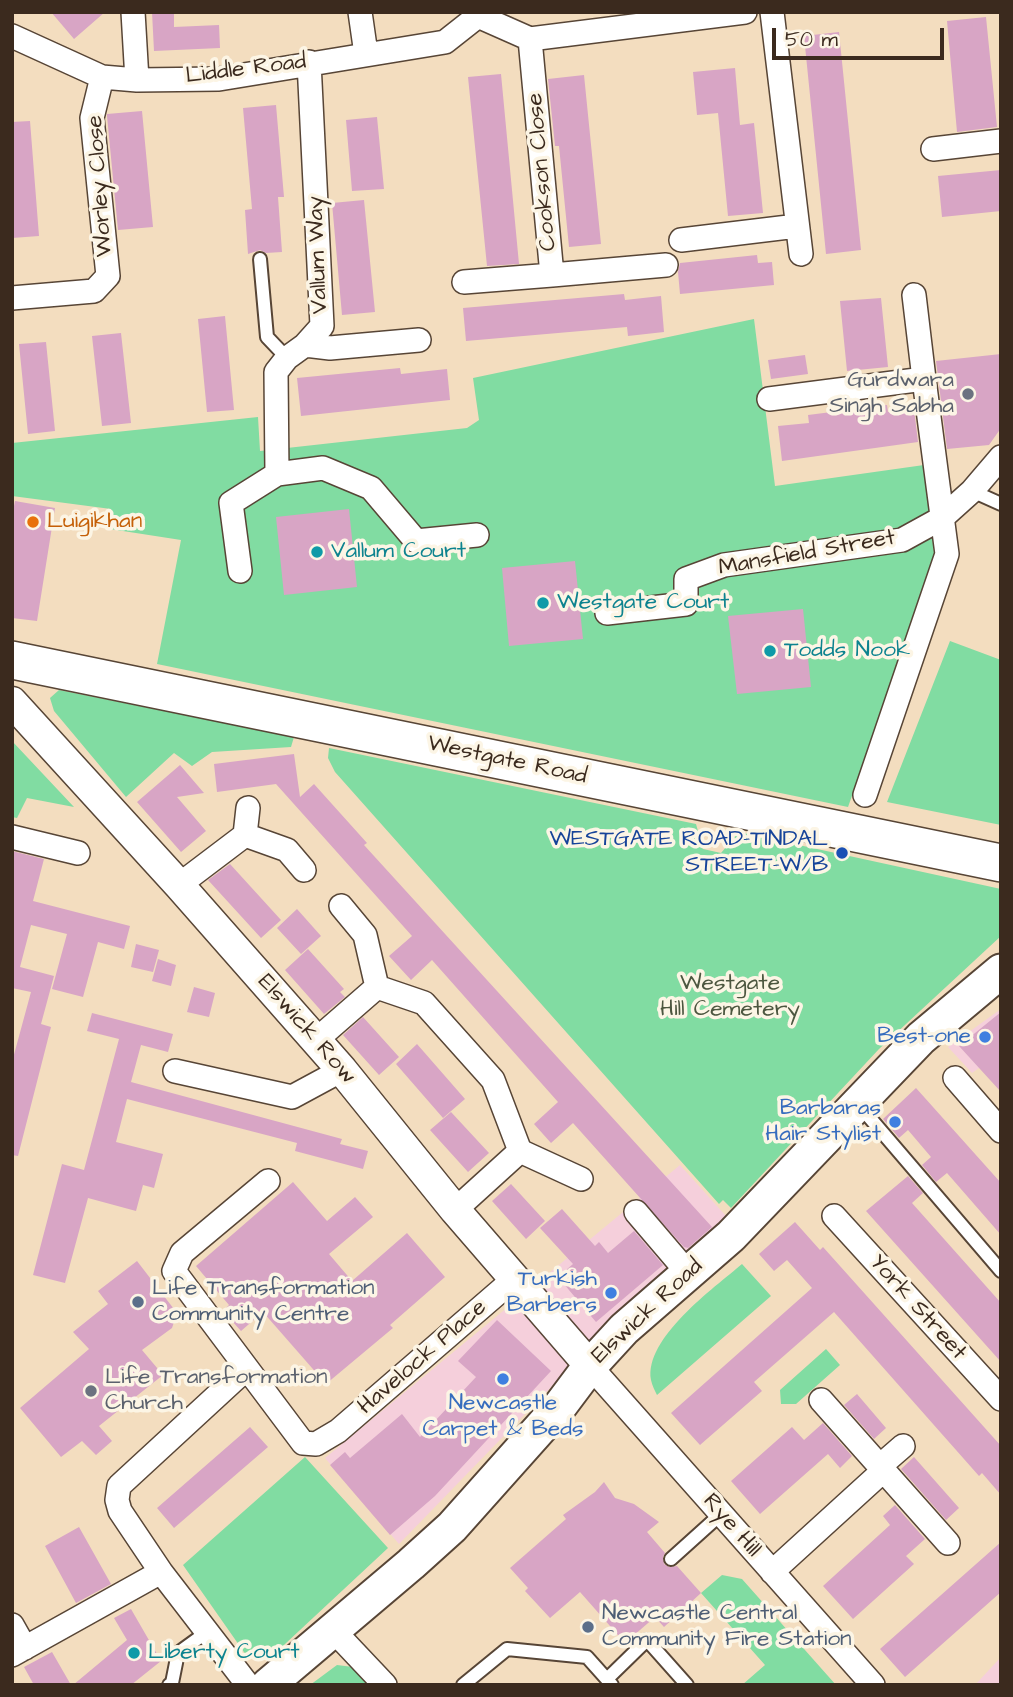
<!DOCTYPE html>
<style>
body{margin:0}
#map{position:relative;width:1013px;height:1697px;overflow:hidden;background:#f3ddbf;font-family:"Architects Daughter",sans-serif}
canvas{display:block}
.frame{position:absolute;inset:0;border:14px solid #3b2a1e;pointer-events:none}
.scale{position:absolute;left:772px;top:28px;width:172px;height:32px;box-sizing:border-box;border:4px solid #3b2a1e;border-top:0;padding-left:9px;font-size:21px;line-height:24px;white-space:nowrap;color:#3b2a1e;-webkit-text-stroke:5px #fcf5e5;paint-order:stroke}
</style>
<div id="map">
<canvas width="1013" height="1697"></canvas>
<div class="frame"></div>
<div class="scale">50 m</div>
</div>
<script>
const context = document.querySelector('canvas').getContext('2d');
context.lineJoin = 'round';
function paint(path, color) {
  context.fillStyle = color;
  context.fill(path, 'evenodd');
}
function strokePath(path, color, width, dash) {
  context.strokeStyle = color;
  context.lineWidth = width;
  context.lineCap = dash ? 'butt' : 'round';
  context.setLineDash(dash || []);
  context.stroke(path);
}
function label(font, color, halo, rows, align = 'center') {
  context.font = font + ' "Architects Daughter",sans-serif';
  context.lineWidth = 7;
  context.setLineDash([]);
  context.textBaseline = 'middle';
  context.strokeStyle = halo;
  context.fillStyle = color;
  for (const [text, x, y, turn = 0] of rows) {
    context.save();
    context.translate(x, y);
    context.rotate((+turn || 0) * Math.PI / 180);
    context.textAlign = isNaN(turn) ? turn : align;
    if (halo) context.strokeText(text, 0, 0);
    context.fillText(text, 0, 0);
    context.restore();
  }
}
paint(new Path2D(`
 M1001,1009V1052L972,1073L948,1047Z
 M680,1165L727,1217L559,1379L399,1544L325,1458Z
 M1001,1657V1685H975Z`), '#f5cfdb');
paint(new Path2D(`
 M754,319L775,486L924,465L935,562L848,807L157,664L181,540L110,529L111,509L12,496V443L258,417L260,451L467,428L479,420L473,378Z
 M950,641L1001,660V825L887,802Z
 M59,690L294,737L291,747L212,752L192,766L174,753L126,797L54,711L50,698Z
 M12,741L74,807L27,798L17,818L12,817Z
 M329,748L696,824L703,849L721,853L739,832L1001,889V936L879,1049L731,1208L723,1200L719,1204L335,772L328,758Z
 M742,1264L771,1296L657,1395C655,1391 652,1385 651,1380C644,1338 714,1288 742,1264Z
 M826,1349L840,1365L796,1404H781L780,1390Z
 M305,1457L388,1548L270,1658L260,1660L246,1655L183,1565Z
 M722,1575L742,1579L836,1685H742L765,1665L701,1593Z
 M337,1665L353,1667L369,1685H310Z`), '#81dca2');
paint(new Path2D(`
 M51,12H105L74,39Z
 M152,12H174V27L219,25L220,48L154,51Z
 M986,17L997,127L957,132L947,21Z
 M839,32L861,250L826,254L804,36Z
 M735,68L740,125L754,123L763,213L728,216L718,113L697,115L693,72Z
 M501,74L519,264L487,266L468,77Z
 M584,75L601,244L569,247L559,146H555L548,79Z
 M276,105L284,197H278L282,252L266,253L260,250L248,254L245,210L252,209L243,108Z
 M142,111L153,227L118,230L107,116V114Z
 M377,117L384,189L352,191L346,120Z
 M30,121L39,236L12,238V122Z
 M1001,170V211L942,217L938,176Z
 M364,200L375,312L342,315L332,203Z
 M757,255L758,263L772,262L774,285L680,294L678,272L680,263Z
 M624,294L625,300L661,296L664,332L628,336L627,327L466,341L463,308Z
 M881,298L888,367L847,371L840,301Z
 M225,316L234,410L207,412L198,319Z
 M121,333L131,423L102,426L92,336Z
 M46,342L55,431L28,434L19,344Z
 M1001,354V428L989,445L947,449L936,361Z
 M805,355L808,374L771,379L768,360Z
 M400,368L401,374L447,369L450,400L301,416L297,378Z
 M887,405L888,412L914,409L918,442L782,461L778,426L809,423L808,415Z
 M15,501L55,508L37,621L12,618V516Z
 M349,509L357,587L284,595L276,517Z
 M575,561L583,639L509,646L502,568Z
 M803,609L811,687L737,694L728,616Z
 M294,754L300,797L314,784L367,843L364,845L712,1227L688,1248L684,1247L573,1123L551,1143L534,1124L558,1102L432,960L411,980L389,956L412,936L276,784L217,792L214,764Z
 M180,765L204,793L177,797L206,831L181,852L137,802Z
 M12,851L44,859L33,901L130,926L124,949L98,942L83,997L52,989L67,934L31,925L20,967L54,976L41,1024L51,1027L18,1156L12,1155V1062L31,992L12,988Z
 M230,864L281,920L261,938L208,880Z
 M297,909L321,936L301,954L277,928Z
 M136,944L159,950L153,972L131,967Z
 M308,949L344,989L340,992L345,997L324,1014L285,970Z
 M158,959L176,965L171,986L152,981Z
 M194,987L215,993L209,1017L187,1012Z
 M1001,1012V1092L959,1046Z
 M92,1013L173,1034L168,1052L141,1045L131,1082L342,1139L340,1144L368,1151L363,1169L295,1151L297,1143L127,1099L116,1142L163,1154L154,1188L143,1185L136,1211L88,1198L65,1283L33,1275L62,1164L84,1170L119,1039L87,1031Z
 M363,1017L399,1057L379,1075L343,1035Z
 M417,1044L465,1099L443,1118L396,1064Z
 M916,1088L1001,1183V1235L947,1173L936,1182L922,1165L931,1157L908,1130L899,1138L883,1119Z
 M451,1112L489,1153L468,1172L430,1130Z
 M908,1176L923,1193L912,1203L1001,1303V1362L866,1211Z
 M293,1182L327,1221L355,1197L373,1217L329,1254L352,1281L407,1233L445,1277L390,1325L393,1328L326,1384L263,1312L241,1331L223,1311L229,1305L196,1266Z
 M511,1184L545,1221L526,1239L492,1201Z
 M562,1209L595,1246L599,1242L608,1253L634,1231L663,1265L596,1322L558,1277L573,1264L540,1228Z
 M795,1222L820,1250L823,1247L1001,1446V1495L982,1473L979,1476L834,1312L754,1382L762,1391L700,1445L671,1413L812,1288L787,1260L774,1271L759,1254Z
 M137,1261L177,1313L172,1328L142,1350L163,1375L99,1426L112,1441L96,1455L82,1441L61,1457L20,1408L89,1349L73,1332L108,1304L98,1291Z
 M497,1320L551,1371L435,1496L390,1535L330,1465L345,1452L350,1458L402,1414L420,1437L476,1377L458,1361Z
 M857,1394L886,1428L874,1439L844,1405Z
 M823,1423L852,1456L840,1468L828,1454L760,1514L731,1481L792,1427L804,1440Z
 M250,1427L268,1447L174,1528L157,1508Z
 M914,1457L959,1508L946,1520L901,1469Z
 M604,1482L615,1498L634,1504L659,1522L647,1532L665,1553L663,1557L664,1564L669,1567L677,1566L701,1593L664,1627L655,1617L625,1643L580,1592L550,1618L525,1591L528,1588L510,1568L566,1519L563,1515L595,1492Z
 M895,1505L925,1539L906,1556L914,1564L853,1619L823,1586L890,1525L883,1516Z
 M79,1527L111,1584L76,1603L45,1546Z
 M1001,1542V1592L905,1677L880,1649Z
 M131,1609L161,1661L131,1685H73L127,1640L114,1618Z
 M52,1652L71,1685H34L24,1667Z`), '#d8a5c5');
const service = new Path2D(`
 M260,259L267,337L287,358
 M972,491L1001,504
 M858,1104L1001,1271
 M671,1559L721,1514
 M607,1679L647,1640L687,1685
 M169,1685L172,1683L178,1653L207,1632
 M463,1685L507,1649L587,1657L612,1685`);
const minor = new Path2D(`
 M133,12L137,80
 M360,12L366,54
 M772,12L801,254
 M478,16L530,39L745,12
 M12,36L102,77L137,80L219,79L445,42L478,16
 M530,39L552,275L666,265
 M933,149L1001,141
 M681,240L797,226
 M464,282L552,275
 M914,295L924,379
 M12,298L94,291L108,276L92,118L102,77
 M305,345L330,348L419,340
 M769,399L924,379L947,554L865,795
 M277,474L323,468L371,488L416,541L477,535
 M240,571L231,503L277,474L276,372L287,358L305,345L322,326L309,62
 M607,613L686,604V579L724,565L902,540L942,518L972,491L1001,457
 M245,835L248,808
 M12,837L78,853
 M179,885L245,835L287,850L304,870
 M341,906L365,935L377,987
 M315,1041L377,987L424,1003L493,1080L520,1151
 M175,1071L292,1097L342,1070
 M955,1078L1001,1131
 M268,1181L182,1253L174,1271L303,1443L316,1444L338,1431L514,1279
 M455,1210L520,1151L581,1179
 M636,1212L688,1273
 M834,1216L1001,1399
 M590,1366L873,1685
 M821,1400L948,1543
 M880,1466L903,1446
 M161,1572L120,1511L117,1500L119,1486L246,1369
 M772,1572L884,1470
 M12,1625L25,1648
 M333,1630L385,1685
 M12,1655L161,1572L248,1685`);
const tertiary = new Path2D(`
 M12,702L179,885L342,1070L455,1210L590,1366`);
const secondary = new Path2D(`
 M268,1685L411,1564L452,1527L560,1406L590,1366L624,1329L731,1236L921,1038L1001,971`);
const primary = new Path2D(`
 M12,660L1001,863`);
strokePath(service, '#574536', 16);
strokePath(minor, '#574536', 26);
strokePath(tertiary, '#574536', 33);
strokePath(secondary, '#574536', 37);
strokePath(primary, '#574536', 40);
strokePath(service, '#fff', 12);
strokePath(minor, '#fff', 23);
strokePath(tertiary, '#fff', 30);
strokePath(secondary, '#fff', 33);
strokePath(primary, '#fff', 37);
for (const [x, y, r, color] of [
 [968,394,7,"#6b7280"],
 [33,522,7,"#e8710a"],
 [317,552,7,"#0f9aa8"],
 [543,603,7,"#0f9aa8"],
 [770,651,7,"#0f9aa8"],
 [842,853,7,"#1a4fb4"],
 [985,1037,7,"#3f7fe0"],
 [895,1122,7,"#3f7fe0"],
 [611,1293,7,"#3f7fe0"],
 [138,1302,7,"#5c6f8a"],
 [503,1379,7,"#3f7fe0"],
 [91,1391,7,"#6b7280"],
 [588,1627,7,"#5c6f8a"],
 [134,1653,7,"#0f9aa8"]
]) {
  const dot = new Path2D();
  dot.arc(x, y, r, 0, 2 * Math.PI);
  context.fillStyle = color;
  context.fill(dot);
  strokePath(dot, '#fcf5e5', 2.5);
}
label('23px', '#3b2a1e', '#fcf5e5', [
 ["Liddle Road",246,70,-7],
 ["Cookson Close",543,172,-95],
 ["Worley Close",101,186,-94],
 ["Vallum Way",319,255,-92],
 ["Mansfield Street",807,554,-10],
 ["Westgate Road",507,761,12],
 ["Elswick Row",306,1030,49],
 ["York Street",917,1308,48],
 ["Elswick Road",648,1312,-43],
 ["Havelock Place",423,1358,-41],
 ["Rye Hill",731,1526,49]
]);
label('23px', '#5b616d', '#fcf5e5', [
 ["Gurdwara",954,381],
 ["Singh Sabha",954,407],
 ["Life Transformation",105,1378,"left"],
 ["Church",105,1404,"left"]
], 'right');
label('23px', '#c56008', '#fcf5e5', [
 ["Luigikhan",47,522]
], 'left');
label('23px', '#0d838f', '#fcf5e5', [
 ["Vallum Court",331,552],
 ["Westgate Court",557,603],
 ["Todds Nook",784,651],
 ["Liberty Court",148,1653]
], 'left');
label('23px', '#164399', '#fcf5e5', [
 ["WESTGATE ROAD-TINDAL",828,840],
 ["STREET-W/B",828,866]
], 'right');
label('23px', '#4c563f', '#fcf5e5', [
 ["Westgate",730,984],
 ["Hill Cemetery",730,1010]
]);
label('23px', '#366cbe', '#fcf5e5', [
 ["Best-one",971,1037],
 ["Barbaras",881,1109],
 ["Hair Stylist",881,1135],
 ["Turkish",597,1280],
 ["Barbers",597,1306],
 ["Newcastle",503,1404,"center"],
 ["Carpet & Beds",503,1430,"center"]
], 'right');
label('23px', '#4e5e75', '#fcf5e5', [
 ["Life Transformation",152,1289],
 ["Community Centre",152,1315],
 ["Newcastle Central",602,1614],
 ["Community Fire Station",602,1640]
], 'left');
</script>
